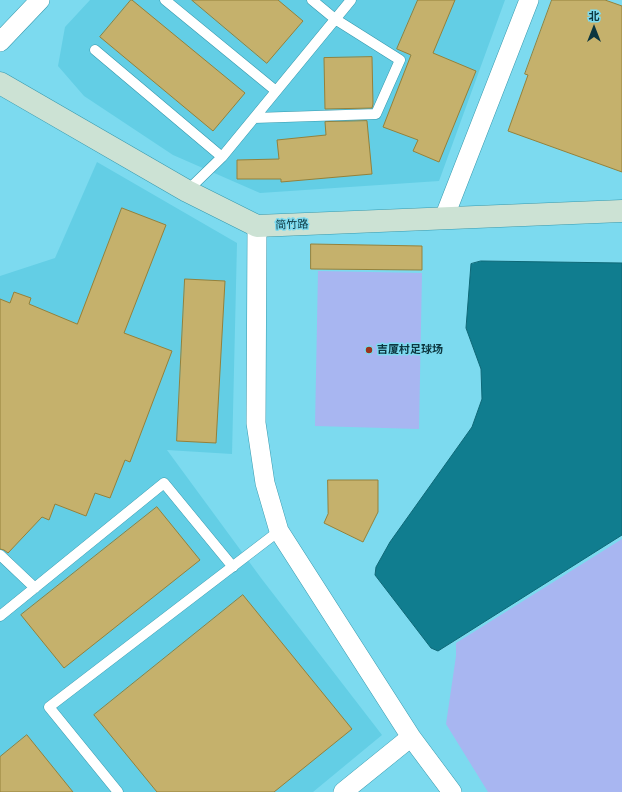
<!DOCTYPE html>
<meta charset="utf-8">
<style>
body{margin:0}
#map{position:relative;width:622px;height:792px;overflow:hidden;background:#7cdaef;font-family:"IBM Plex Sans","Noto Sans SC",sans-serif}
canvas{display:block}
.north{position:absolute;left:574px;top:8px;width:40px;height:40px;-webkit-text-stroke:3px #7cdaef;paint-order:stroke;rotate:0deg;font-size:11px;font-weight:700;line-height:16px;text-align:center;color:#0c363f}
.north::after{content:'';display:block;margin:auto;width:14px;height:18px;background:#0c363f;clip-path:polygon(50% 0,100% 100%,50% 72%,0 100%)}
</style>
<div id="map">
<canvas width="622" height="792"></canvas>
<div class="north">北</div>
</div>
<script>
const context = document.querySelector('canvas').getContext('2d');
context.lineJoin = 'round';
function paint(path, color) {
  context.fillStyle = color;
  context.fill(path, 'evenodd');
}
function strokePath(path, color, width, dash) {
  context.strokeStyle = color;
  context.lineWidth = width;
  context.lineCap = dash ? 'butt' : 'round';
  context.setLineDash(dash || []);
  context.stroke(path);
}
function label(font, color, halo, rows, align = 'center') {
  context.font = font + ' "IBM Plex Sans","Noto Sans SC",sans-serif';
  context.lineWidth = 3;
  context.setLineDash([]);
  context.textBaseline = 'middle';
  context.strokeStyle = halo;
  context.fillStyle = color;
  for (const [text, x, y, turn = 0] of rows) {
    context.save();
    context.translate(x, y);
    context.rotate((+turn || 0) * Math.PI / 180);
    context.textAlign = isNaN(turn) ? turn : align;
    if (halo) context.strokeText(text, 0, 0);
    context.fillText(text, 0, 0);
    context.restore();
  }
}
paint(new Path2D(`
 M90,0H505L439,181L260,193L173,155L84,96L58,66L65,27Z
 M97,162L237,243L232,454L167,450L261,578L382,735L313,792H0V276L55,258Z`), '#63cee5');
paint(new Path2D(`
 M318,271L422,273L419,429L315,426Z
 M622,539V792H488L446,724L456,656V643Z`), '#a8b6f1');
const water = new Path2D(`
 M481,261L622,263V535L438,651L431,648L375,575L376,567L390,542L472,427L482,399L481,369L466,328L471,264Z`);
paint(water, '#107d8f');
strokePath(water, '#0f6877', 1);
const building = new Path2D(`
 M131,0H132L245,93L213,131L100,37Z
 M192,0H278L303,21L267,63Z
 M418,0H455L433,53L476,71L439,162L413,151L418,140L383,127L411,55L397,49Z
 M552,0H605L622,6V172L508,131L528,75L525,74Z
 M372,57L373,104L372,108L325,109L324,58Z
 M367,121L372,174L281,182V179H237V160L279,159L277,140L326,135L325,122Z
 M122,208L166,225L124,333L172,351L130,462L125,460L110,498L95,493L86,516L55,504L49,520L42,517L8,553L4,550L0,549V299L10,303L14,292L31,298L29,304L77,324Z
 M311,244L422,246V270L311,269Z
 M185,279L225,281L216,443L177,441Z
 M328,480H378V512L363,542L324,523L328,514Z
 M157,507L200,560L64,668L21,615Z
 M243,595L352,729L274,792H157L94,715Z
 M27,735L73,792H0V757Z`);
paint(building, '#c5b16c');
strokePath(building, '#95813a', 1);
const lane = new Path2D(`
 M165,0L276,91
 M95,50L222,157
 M254,118L376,114L400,60L335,19L312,0
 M187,191L222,157L351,0
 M0,555L35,588
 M0,616L164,483L233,567
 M118,792L49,707L279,531`);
const street = new Path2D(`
 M0,42L40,0
 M444,218L529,0
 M257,226L256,423L265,483L279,531L411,737L343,792
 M411,737L452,792`);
const secondary = new Path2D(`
 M0,83L187,191L257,226L622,211`);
strokePath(lane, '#3799ad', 11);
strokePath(street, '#3799ad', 20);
strokePath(secondary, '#3799ad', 23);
strokePath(lane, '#fff', 10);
strokePath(street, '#fff', 19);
strokePath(secondary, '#cce2d4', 22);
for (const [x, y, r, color] of [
 [369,350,4,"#9c331d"]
]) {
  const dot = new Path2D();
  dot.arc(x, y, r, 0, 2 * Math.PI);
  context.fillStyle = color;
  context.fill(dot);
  strokePath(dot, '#7cdaef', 1.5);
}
label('11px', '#0c363f', '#7cdaef', [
 ["简竹路",292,225,-2]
]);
label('bold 11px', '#0c363f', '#7cdaef', [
 ["吉厦村足球场",377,350]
], 'left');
</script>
